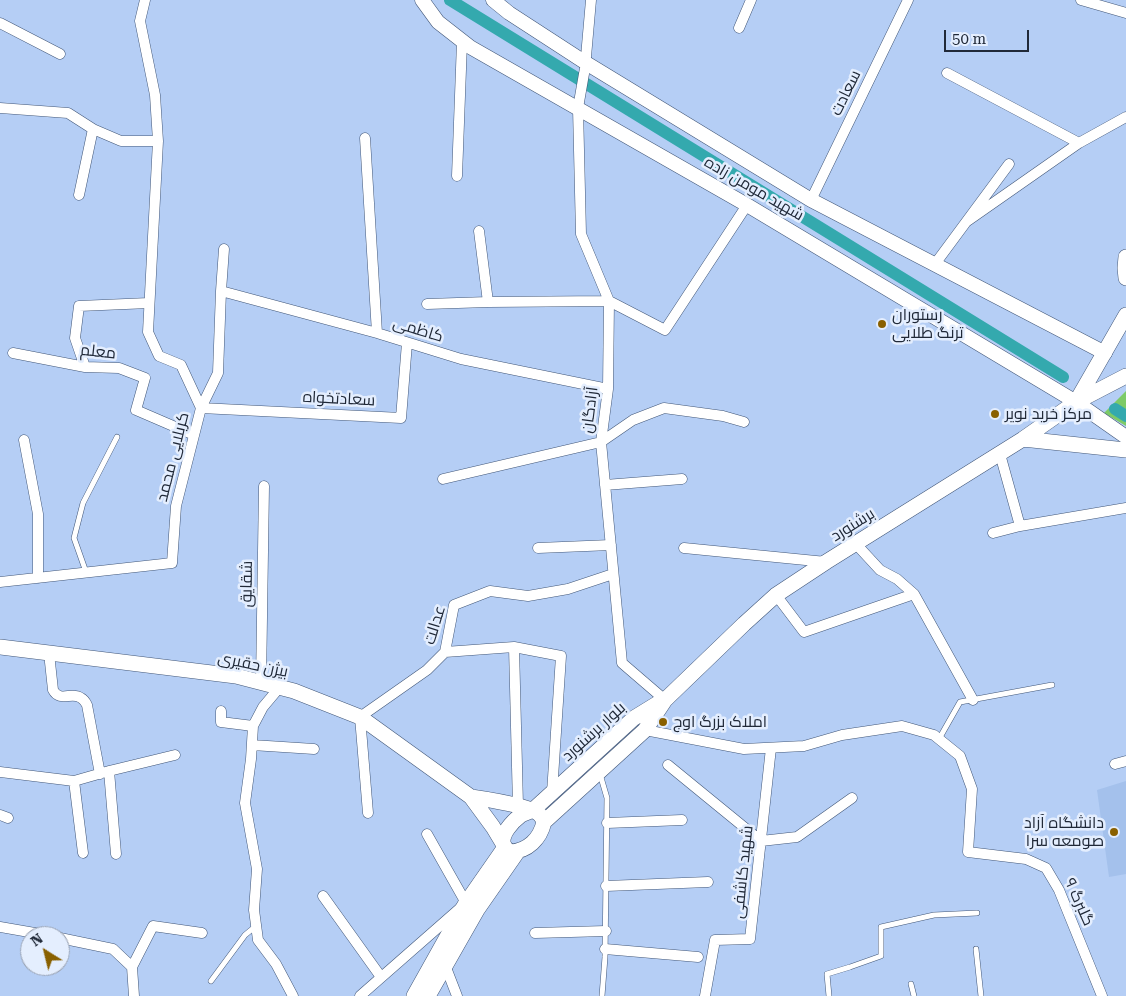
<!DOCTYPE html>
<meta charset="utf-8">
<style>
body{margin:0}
#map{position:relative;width:1126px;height:996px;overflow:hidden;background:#b5cef5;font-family:"Roboto Serif",serif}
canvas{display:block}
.north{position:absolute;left:20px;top:926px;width:50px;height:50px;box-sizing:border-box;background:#e4eefe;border:1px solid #969faf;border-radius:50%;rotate:324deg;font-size:14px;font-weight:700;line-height:20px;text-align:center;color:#202938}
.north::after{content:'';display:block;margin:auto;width:18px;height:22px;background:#896000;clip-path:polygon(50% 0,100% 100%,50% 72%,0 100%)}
.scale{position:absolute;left:944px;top:30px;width:85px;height:22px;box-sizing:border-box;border:2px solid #202938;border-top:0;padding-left:6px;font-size:15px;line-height:18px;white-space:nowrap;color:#202938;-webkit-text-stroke:4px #e4eefe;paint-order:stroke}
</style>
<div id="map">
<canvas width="1126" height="996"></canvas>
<div class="north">N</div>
<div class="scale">50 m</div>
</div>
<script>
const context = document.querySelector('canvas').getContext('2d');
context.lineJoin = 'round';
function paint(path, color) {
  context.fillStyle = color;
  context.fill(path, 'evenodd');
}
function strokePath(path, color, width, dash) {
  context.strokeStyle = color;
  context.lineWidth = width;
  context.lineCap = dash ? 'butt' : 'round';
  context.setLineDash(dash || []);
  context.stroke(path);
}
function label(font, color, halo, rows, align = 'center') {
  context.font = font + ' "Roboto Serif",Cairo,serif';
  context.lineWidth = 5;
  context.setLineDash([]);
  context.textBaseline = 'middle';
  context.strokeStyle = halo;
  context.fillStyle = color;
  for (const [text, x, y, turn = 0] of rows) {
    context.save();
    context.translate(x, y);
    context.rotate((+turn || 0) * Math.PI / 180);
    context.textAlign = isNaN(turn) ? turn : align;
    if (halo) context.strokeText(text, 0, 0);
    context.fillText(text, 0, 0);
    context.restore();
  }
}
paint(new Path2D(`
 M1126,781V874L1109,877L1097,790Z`), '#a4c1ec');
paint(new Path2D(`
 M1126,391V426L1104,413Z`), '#7dca67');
strokePath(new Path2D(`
 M450,0L1063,377
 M1115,409L1126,416`), '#34a9ae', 12);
const service = new Path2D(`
 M86,572L74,538L83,503L117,437
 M939,739L960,702L1052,685
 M600,774L607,798L605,957L602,996
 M976,949L981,996
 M211,981L245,935L256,926
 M911,984L914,996
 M829,996L827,974L850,967L881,956V927L934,915L977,913`);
const minor = new Path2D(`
 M591,0L585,68L578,108L581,234L609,301L608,389L601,442L622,663L665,700
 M1081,0L1126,13
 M0,23L60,54
 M739,28L751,0
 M947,73L1079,143
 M0,108L68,113L93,129L121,141H158
 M365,138L377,333
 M457,176L462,42
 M79,195L93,129
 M811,200L908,0
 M966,222L1079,143L1126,117
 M479,231L488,302
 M224,249L221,291L218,373L201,408L401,418L407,343
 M935,264L1009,164
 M221,291L377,333L461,359L608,389
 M427,304L488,302L609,301L665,330L747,205
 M13,353L85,367L119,368L145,378L136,410L194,435
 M85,367L75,338L79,306L149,303
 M24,440L38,514V578
 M1000,454L1020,526
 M443,479L601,442L633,420L664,408L723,416L744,422
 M605,485L682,479
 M993,533L1020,526L1126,508
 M856,544L880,570L897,579L914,594L973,700
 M538,548L611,545
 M684,548L826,562
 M0,582L172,563L176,506L201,408L181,365L159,356L148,332L158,141L155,95L140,21L145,0
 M776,595L804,632L914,594
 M514,647L518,806
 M445,652L514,647L561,656L552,793
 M49,653L53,690C60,703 72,691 81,698C83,699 86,703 87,705L100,774
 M261,683L264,486
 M279,688L263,707L253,726L251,759L245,803L257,869L254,910L258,940L276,964L293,996
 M221,711V722L253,726
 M645,730L744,749L804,746L842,735L902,726L934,735L960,756L972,789L968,852L1026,859L1046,868L1059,890L1102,996
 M252,745L314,749
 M1115,764L1126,761
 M668,765L761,841L797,837L852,798
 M109,771L116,854
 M0,772L74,781L109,771L175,755
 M74,781L83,853
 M368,813L360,717L427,670L445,652L454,605L490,591L528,596L568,589L613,574
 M0,815L8,818
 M607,823L682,820
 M606,886L708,882
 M323,896L381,977
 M0,927L52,936
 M535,933L606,931
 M60,938L113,949L132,967L134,996
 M605,949L698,957
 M445,965L457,996
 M132,967L153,926L202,933
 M360,996L466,903L427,834
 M705,996L715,940L750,939L771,748`);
const tertiary = new Path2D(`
 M422,0L438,22L470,47L747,205L1076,402L1126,437
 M493,0L509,13L586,63L811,200L1105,353`);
const secondary = new Path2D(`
 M1126,257L1125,268L1126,278
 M1076,402L1126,315
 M1023,439L1126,450
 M0,647L236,676L294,691L360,717L471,797L493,827L505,847L466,903L414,996
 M471,797C485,799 532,806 540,815C542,817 543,819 544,822C540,839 528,851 510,852C508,850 505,848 504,846C499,835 513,821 521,815C525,813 529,812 533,810L634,718L660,702
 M544,822L645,730L665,700L744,624L776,595L826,562L1023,439L1076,402L1126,376
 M428,996L477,910L518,851`);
strokePath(service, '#425778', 6);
strokePath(minor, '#425778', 11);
strokePath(tertiary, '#425778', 15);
strokePath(secondary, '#425778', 16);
strokePath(service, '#fff', 5);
strokePath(minor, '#fff', 10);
strokePath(tertiary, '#fff', 14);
strokePath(secondary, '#fff', 15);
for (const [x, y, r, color] of [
 [882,324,5,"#896000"],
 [995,414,5,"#896000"],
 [663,722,5,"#896000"],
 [1114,832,5,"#896000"]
]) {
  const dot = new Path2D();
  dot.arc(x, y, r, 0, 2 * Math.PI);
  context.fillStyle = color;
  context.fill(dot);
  strokePath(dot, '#e4eefe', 2);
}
label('16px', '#202938', '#e4eefe', [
 ["سعادت",846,93,-64],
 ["شهید مومن زاده",754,189,30],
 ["کاظمی",418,330,17],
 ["معلم",98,352,6],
 ["سعادتخواه",339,399,3],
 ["آزادگان",590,410,-83],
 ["کربلایی محمد",173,457,-76],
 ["برشنورد",853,525,-32],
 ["شقایق",247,584,-89],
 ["عدالت",435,625,-73],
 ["بیژن حقیری",253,665,12],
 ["بلوار برشنورد",594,732,-42],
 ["شهید کاشفی",743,872,-84],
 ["گلبرگ ۹",1079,902,66]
]);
label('16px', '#202938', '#e4eefe', [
 ["رستوران",892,315],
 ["ترنگ طلایی",892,333],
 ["مرکز خرید نویر",1005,414],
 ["املاک بزرگ اوج",673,722],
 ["دانشگاه آزاد",1104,823,"right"],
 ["صومعه سرا",1104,841,"right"]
], 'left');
</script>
